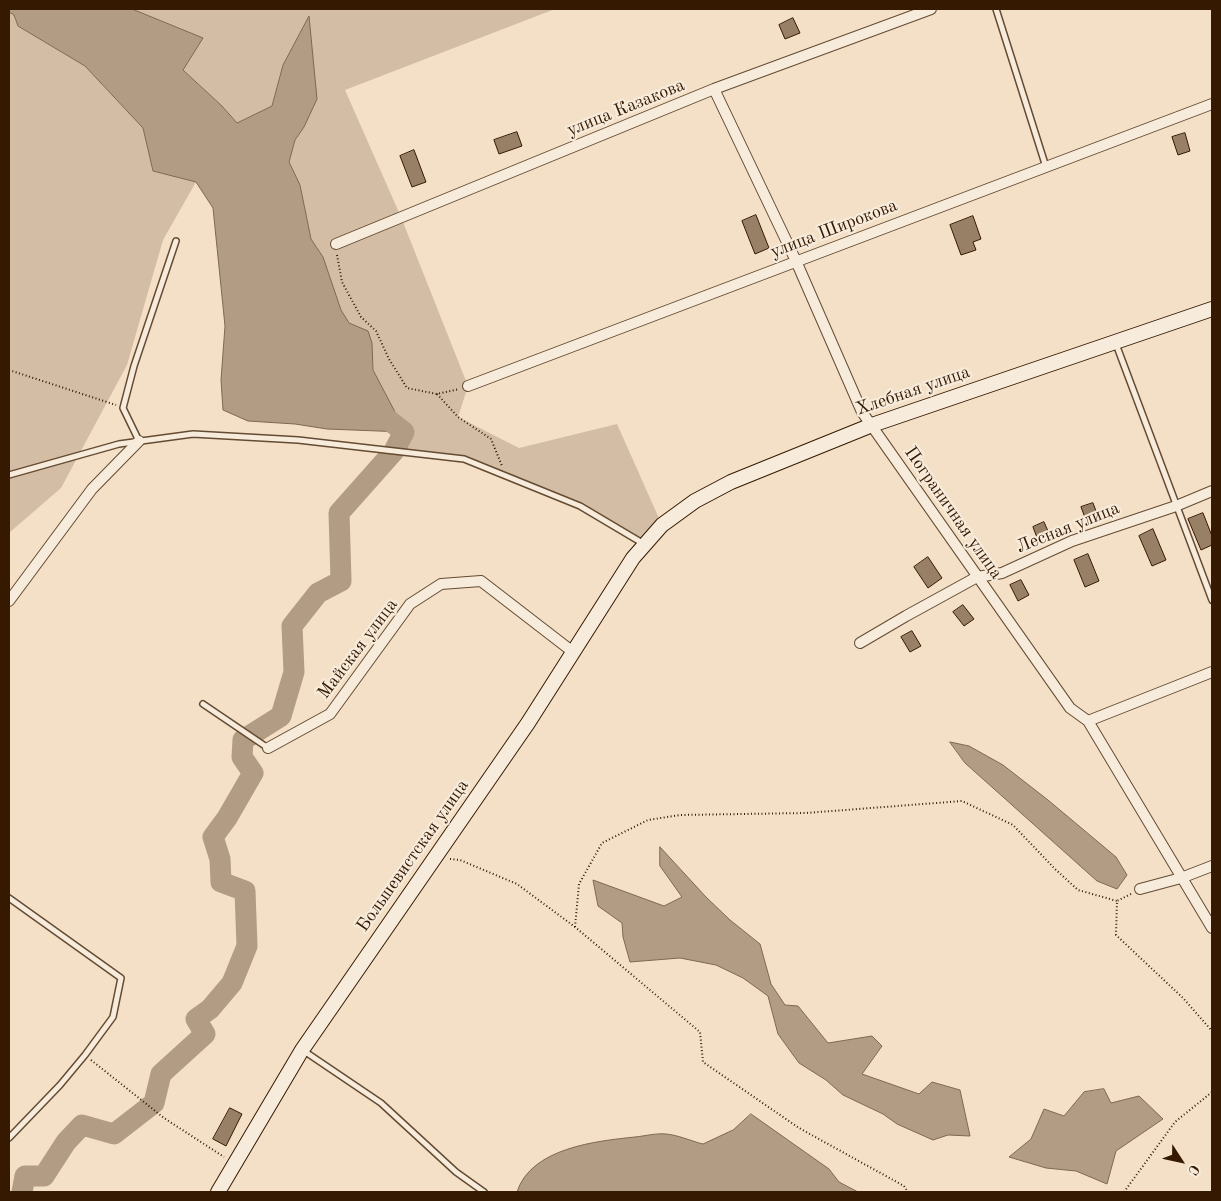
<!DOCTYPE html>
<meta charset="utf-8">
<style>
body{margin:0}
#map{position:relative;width:1221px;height:1201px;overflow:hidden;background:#f3e0c7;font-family:"Old Standard TT",serif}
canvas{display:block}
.frame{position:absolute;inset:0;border:10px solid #351900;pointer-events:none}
.north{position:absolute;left:1156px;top:1136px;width:50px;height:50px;-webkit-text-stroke:4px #f7ebdb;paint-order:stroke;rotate:125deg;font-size:14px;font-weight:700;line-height:20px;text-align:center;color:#351900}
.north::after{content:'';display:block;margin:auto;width:18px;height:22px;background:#351900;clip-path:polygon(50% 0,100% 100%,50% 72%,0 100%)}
</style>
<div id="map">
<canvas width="1221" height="1201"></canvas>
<div class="frame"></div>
<div class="north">С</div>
</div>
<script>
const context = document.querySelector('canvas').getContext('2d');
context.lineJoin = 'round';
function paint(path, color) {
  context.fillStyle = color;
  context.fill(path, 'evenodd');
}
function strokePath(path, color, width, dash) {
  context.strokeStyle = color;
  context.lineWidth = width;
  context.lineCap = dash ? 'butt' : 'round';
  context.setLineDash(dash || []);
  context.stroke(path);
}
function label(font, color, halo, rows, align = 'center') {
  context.font = font + ' "Old Standard TT",serif';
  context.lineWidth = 4.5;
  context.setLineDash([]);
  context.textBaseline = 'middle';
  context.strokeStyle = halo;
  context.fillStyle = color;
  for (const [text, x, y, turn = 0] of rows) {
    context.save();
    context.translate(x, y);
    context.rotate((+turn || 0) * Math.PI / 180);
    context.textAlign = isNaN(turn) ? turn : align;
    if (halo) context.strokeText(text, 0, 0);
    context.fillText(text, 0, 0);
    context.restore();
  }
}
paint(new Path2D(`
 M132,9H555L345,90L401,217L468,386L458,417L519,448L617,424L662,525L645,544L580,506L464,459L394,451L404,432L373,370L372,343L349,323L341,311L323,257L311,239L300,185L289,162L295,140L304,127L309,17L283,65L272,106L237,123L222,106L183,70L202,38Z
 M9,12L14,15L18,26L85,66L143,128L153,171L196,182L163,240L127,365L61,488L9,533Z`), '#d3bea5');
const water = new Path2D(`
 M9,9H132L203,38L183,70L222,106L237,123L272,106L283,65L309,16L317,99L304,127L295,140L289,162L300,185L311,239L323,257L341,310L349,323L368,331L372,343L373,370L395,412L404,432L327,429L295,424L248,421L223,410L221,380L225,326L213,208L196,182L153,171L143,128L85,66L18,26L14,15L9,12Z
 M950,742L969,746L1003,765L1048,800L1116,857L1127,875L1117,889L1097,881L965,763Z
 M660,847L706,897L730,920L760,944L771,984L785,1005L798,1006L828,1043L872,1036L882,1046L862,1074L919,1094L932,1082L960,1090L970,1136L948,1135L933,1140L897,1124L883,1114L843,1095L826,1080L799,1063L778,1034L768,996L743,978L716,965L680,958L630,962L623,937L622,923L598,906L593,880L664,906L682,897L660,866Z
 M1104,1089L1111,1103L1139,1096L1163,1119L1116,1151L1107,1184L1076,1171L1046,1168L1009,1157L1031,1139L1044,1109L1064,1116L1084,1092Z
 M751,1114L829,1169L839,1182L858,1192H517C531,1148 596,1141 635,1137C645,1136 656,1133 666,1134C678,1135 691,1141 703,1144L733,1130Z`);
paint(water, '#b29c83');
strokePath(water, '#80684f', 1);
strokePath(new Path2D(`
 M22,1192L25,1176H44L66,1142L82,1125L114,1134L154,1103L161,1074L205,1034L196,1019L210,1009L232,983L247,946L245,891L221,882L220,859L213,837L227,818L253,773L242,757L243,740L281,716L294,672L292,626L318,593L341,581L339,513L394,451L404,432L381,414`), '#b29c83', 21);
const building = new Path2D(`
 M793,18L800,33L785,39L779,25Z
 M517,132L522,146L499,154L494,140Z
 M1185,133L1190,151L1178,155L1172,137Z
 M414,150L426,182L412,187L400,156Z
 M756,215L769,248L755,254L742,221Z
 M973,216L981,239L973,242L976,250L961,255L950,225Z
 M1093,503L1099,519L1087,523L1081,507Z
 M1203,513L1212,536V545L1201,550L1188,519Z
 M1044,522L1051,538L1039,543L1033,527Z
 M1153,529L1166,560L1152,566L1139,536Z
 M1088,554L1099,581L1085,587L1074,560Z
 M928,557L942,578L928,588L914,567Z
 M1021,580L1029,595L1018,601L1010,585Z
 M963,605L974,619L964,626L953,612Z
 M912,631L921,646L910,652L901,637Z
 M230,1108L242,1114L226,1146L213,1139Z`);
paint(building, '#988067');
strokePath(building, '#351900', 1);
const lane = new Path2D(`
 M996,9L1046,167
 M1116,344L1212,600
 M139,441L123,408L134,366L176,241
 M9,475L119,444L193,434L298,440L464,459L580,506L644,544
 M203,704L268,748
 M9,898L121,978L113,1017L85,1055L60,1085L9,1138
 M304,1051L381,1103L456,1172L484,1192`);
const street = new Path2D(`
 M714,89L796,261L862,412L1070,708L1088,721L1212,928
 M336,244L714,89L931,9
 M468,386L1212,104
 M9,601L92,489L139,441
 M860,643L906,616L977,577L1002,573L1072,541L1176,506L1212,491
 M1088,721L1212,672
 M268,748L330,714L410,604L441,584L481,581L573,652
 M1140,889L1181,878L1212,866`);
const secondary = new Path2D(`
 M218,1192L302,1050L528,723L633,558L662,525L695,501L731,482L872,425L1212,309`);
strokePath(lane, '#644b32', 8);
strokePath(street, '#644b32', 12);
strokePath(secondary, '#351900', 16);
strokePath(new Path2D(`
 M337,255L342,282L361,317L376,331L389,359L407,388L437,394L459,389
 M9,370L116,405
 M437,394L458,417L491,439L502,466
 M450,859L460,860L517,884L575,927L700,1032L703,1062L799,1128L904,1186L908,1192
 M1131,894L1117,901L1116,935L1183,998L1212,1031
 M575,927L579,884L602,843L648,820L680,815L806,813L962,801L1013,825L1055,869L1078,890L1117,901
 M91,1060L164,1118L224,1157
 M1124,1192L1175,1122L1212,1092`), '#351900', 2, [1, 2.5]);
strokePath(lane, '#f7ebdb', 5);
strokePath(street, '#f7ebdb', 10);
strokePath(secondary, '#f7ebdb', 14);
label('18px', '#351900', '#f7ebdb', [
 ["улица Казакова",626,108,-22],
 ["улица Широкова",834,229,-21],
 ["Хлебная улица",913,391,-19],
 ["Пограничная улица",953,513,55],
 ["Лесная улица",1068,528,-22],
 ["Майская улица",358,649,-53],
 ["Большевистская улица",413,856,-55]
]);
</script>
